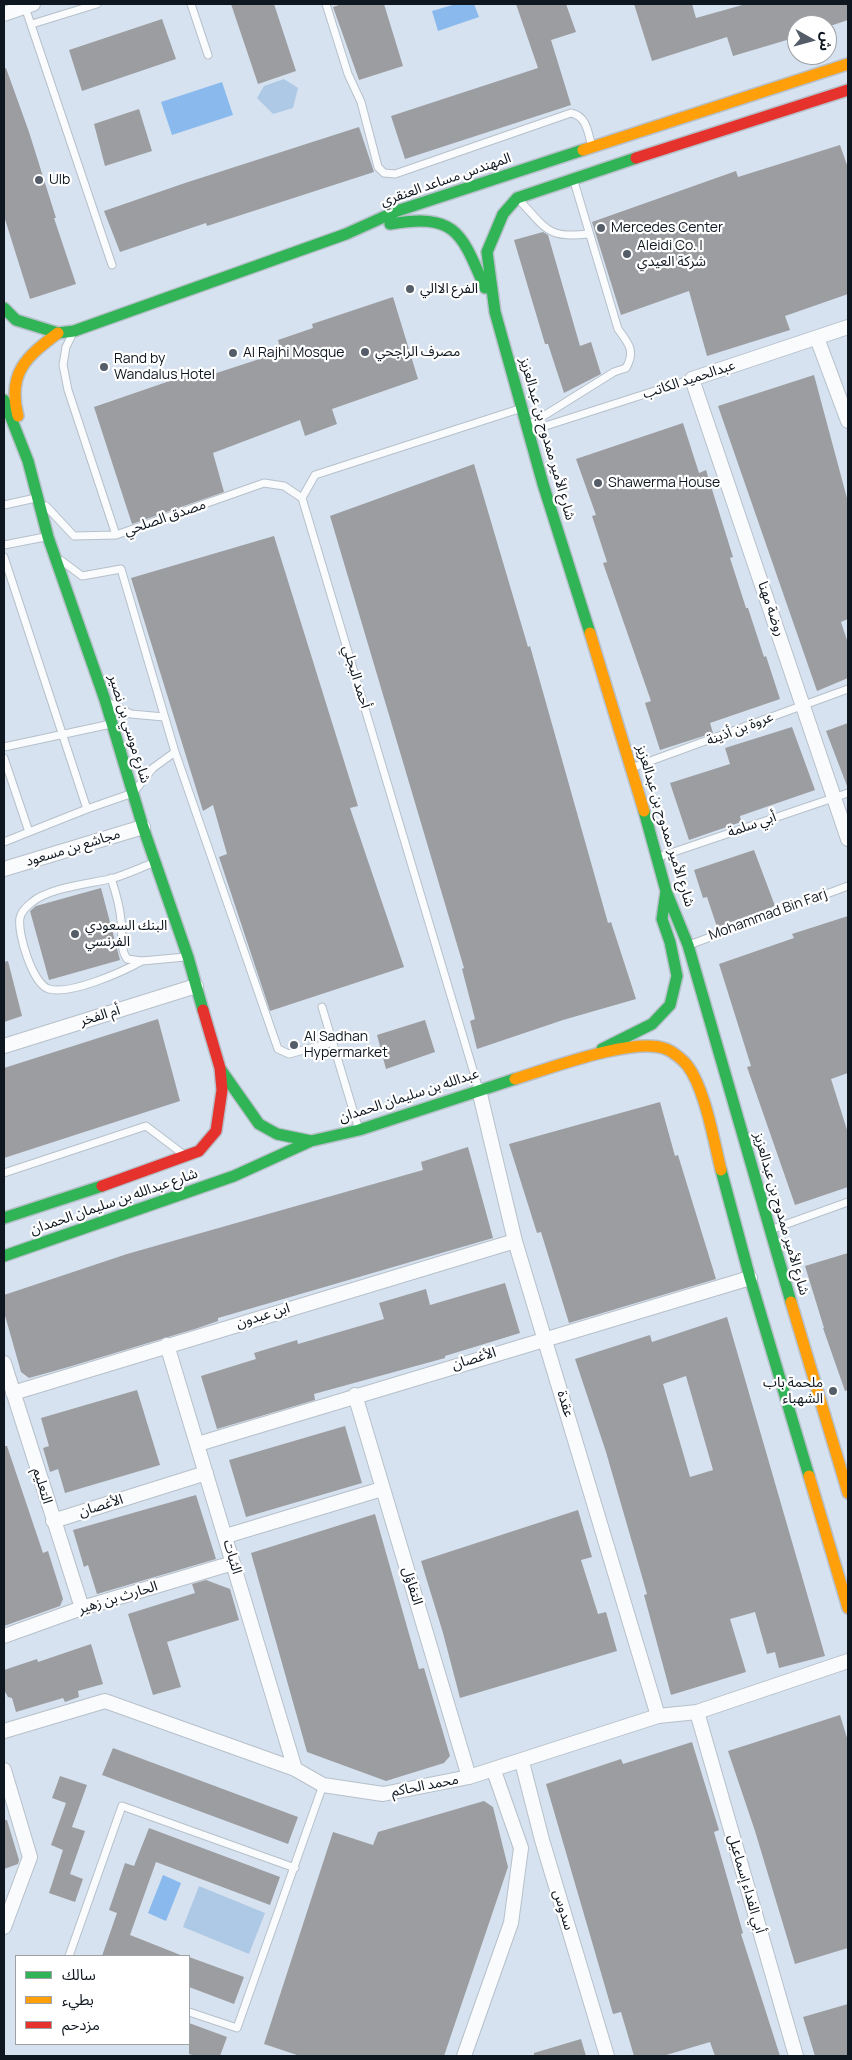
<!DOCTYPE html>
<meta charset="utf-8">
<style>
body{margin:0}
#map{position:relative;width:852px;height:2060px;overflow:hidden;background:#d6e2f0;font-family:Manrope,"Noto Sans Arabic",sans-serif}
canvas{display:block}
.frame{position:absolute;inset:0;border:5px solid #0e161f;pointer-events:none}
.legend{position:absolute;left:15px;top:1955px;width:175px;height:90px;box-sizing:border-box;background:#fff;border:1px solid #9fa2a5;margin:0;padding:6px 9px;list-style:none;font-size:15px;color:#0e161f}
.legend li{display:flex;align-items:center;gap:10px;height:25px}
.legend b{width:25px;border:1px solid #9fa2a5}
.north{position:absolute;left:787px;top:15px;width:50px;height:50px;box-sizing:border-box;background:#fff;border:1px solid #9fa2a5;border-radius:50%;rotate:97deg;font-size:14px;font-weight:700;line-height:20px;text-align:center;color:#0e161f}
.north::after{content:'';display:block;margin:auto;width:18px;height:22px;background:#545d68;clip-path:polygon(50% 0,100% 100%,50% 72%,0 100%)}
</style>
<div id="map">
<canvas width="852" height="2060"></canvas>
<div class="frame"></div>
<ul class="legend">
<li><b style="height:6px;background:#30b455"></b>سالك</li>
<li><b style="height:6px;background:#ff9f0a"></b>بطيء</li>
<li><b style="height:6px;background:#e5322d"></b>مزدحم</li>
</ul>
<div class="north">ش</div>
</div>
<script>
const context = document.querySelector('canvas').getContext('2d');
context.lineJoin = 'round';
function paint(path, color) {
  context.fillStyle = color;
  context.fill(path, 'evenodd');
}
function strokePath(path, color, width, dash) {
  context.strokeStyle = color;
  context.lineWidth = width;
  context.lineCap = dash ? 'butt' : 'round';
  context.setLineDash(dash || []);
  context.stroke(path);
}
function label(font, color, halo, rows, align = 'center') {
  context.font = font + ' Manrope,"Noto Sans Arabic",sans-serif';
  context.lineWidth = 4.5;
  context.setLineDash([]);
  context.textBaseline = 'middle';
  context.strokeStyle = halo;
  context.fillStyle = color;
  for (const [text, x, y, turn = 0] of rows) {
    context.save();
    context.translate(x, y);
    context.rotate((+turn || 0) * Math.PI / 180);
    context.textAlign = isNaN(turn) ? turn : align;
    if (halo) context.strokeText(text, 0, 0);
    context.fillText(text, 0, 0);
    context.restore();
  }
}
paint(new Path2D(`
 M284,79L298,88L293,108L273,114L257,98L264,86Z
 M199,1886L265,1913L249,1954L183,1927Z`), '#aec9e6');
paint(new Path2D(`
 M456,4H474L479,17L438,31L432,11Z
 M222,82L233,115L172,135L161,102Z
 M163,1875L181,1883L166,1921L148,1913Z`), '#8abaed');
paint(new Path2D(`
 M231,4H274L296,71L258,84Z
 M342,4H384L403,66L359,80L333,7Z
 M516,4H566L576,32L551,40L571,105L405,159L391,116L538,68Z
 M634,4H692L696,18L746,4H848V20L833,25H797V37L733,56L727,37L652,61Z
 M162,19L176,59L82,91L69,50Z
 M6,68L29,132L56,218H54L76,284L30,299L4,216V69Z
 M139,109L152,151L105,166L94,124Z
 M359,127L374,172L207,226L206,223L120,252L104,211L185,183Z
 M840,145L848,168V294L785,316L790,330L707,356L689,291L621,315L592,222L736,171L738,177Z
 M543,232L548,235L580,346L591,342L601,374L564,393L548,344H545L514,240Z
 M393,297L418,379L332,409L337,424L305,436L300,420L213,453L224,492L132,524L94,407L190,374L192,381L281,352L278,340L313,328L312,324Z
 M814,375L848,502V619L841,622L848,643V678L817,691L718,406Z
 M683,423L699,473L706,470L733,557L730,558L746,608H748L764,657L766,656L780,699L710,723L713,733L660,750L645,703L651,701L603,563L607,562L592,516L596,515L576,459Z
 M474,464L528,647L530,646L608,923L611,922L636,999L563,1020L477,1049L470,1021L475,1019L462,969L464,968L330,516Z
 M274,536L358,806L350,808L404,967L270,1011L219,857L227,854L213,805L203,811L131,578Z
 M848,723V786H847L826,731Z
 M792,727L815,790L740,816L741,822L689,840L670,783L730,764L725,748Z
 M754,850L775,906L717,927L707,897L703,898L694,870Z
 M101,888L120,960L49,980L30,911L36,906Z
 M848,916V1073L831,1079L848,1133V1187L795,1205L747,1067L751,1066L719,964L794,938L792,934Z
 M8,961L22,1016L4,1022V962Z
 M158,1019L180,1101L4,1158V1068Z
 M425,1020L435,1052L386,1069L377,1035Z
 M660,1102L675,1156L678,1155L716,1279L569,1323L541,1232L537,1233L509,1144Z
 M468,1147L493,1238L218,1318V1321L198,1328L65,1368L29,1378L21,1372L4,1312V1295L127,1254L423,1170L421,1162Z
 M848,1253V1390L845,1391L823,1328H824L805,1266Z
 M505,1283L520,1333L445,1356V1358L314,1394L315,1400L217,1429L201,1376L256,1359L254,1353L297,1340L298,1344L384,1319L379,1303L426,1289L430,1305Z
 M727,1317L825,1656L779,1668L775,1652L767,1654L755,1612L730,1619L746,1672L671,1695L644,1595L647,1594L606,1452L575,1359L650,1335L652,1342ZM686,1376L713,1470L690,1477L663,1384Z
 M137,1390L160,1465L65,1493L58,1469L50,1472L43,1448L49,1446L41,1418Z
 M345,1426L362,1483L246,1517L229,1460Z
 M4,1446H7L43,1553L48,1551L63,1599L60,1606L4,1626Z
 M196,1495L216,1559L97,1594L88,1565L84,1567L73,1530Z
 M578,1510L592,1557L581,1560L598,1614L606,1612L617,1651L460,1698L443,1633L421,1561Z
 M375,1514L419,1669L424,1668L450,1756L444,1763L386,1781L307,1752L251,1553Z
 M206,1580L230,1589L239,1620L167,1642L181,1687L153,1695L128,1614L195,1593L192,1584Z
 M91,1644L103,1684L78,1691L79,1697L65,1702L63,1698L16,1712L12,1698L8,1697L4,1690V1670L37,1659L38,1662Z
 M840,1715L848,1741V1948L795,1964L755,1831L728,1751Z
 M692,1742L719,1830L714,1832L743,1933L741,1934L780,2056H715L710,2042L663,2056H634L621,2012L613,2014L546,1784L621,1759L623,1764Z
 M113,1748L298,1817L288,1844L102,1775Z
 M60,1776L87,1785L72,1827L85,1831L70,1874L83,1879L75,1902L49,1893L63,1850L51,1845L66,1803L52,1798Z
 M484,1801L493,1807L508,1867L444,2056H300L264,2044L333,1832L373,1845L378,1832Z
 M4,1820H7L19,1860L18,1864L4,1869Z
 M149,1828L280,1877L270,1905L156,1862L130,1935L183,1956H102L117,1913L109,1910L125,1863L134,1866Z
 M189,1957L244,1977L234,2004L189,1987Z
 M848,2004V2056H815L803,2017Z
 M189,2023L227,2037L220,2056H195L189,2054Z
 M581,2039L586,2056H534V2053Z`), '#9c9da0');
const lane = new Path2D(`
 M191,4L208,55
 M326,4L348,74L361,102L378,167L384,173L395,174L571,113C587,116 588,133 592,147
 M25,7L112,265
 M32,24L97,4
 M520,201C546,228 547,239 588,234
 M72,335L66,347L63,365L68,390L116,535
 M529,425L614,372L626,368C636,350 628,343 618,329L573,178
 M530,431L692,379
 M4,505L36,498
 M46,506L74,536L116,535L264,483L284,486L302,498
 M4,545L45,537
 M4,557L87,809L29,832L4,758
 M62,561L82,576L121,569L175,752L278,1049L289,1054L333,1042
 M110,703L131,714L164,717
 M4,747L111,724
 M634,767L848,689
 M87,809L133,793L153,768L175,752
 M4,842L29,832
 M659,857L848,793
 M111,878C116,893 120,906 121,921C123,935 119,947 127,959L142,961L185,957
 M689,945L848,886
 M142,961C122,972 71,995 49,989C33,985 17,933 20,918C21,912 26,907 31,903C49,887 91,884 114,878C127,874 140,868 153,863
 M322,1007L359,1130
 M479,1090L302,498L315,475L519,409
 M4,1173L146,1126L183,1154
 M770,1230L848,1202
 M69,1956L122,1806L295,1868
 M189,2012L237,2028L323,1785`);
const street = new Path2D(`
 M4,14L33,4
 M848,327L692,379L848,839
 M817,338L848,421
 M4,869L143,827
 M4,1046L196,986
 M479,1090L515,1241L658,1716
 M167,1345L295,1769
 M4,1363L82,1608
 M13,1393L515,1241
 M355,1395L469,1777
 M198,1444L750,1278
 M53,1521L206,1473
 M226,1536L382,1489
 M4,1636L82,1608L233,1563
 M697,1712L796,2056
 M4,1731L105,1701L295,1769L323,1785L383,1794L469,1777L658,1716L697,1712L848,1661
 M522,1762L542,1840L607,2056
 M4,1770L30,1857L4,1927
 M464,2056L511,1923L521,1848L494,1771`);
const fast = new Path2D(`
 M390,224C456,213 461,232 485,288
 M4,308L16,320L58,333L74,331L346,234L397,211L583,150
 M4,400L28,461L48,537L105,700L143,827L188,957L203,1010
 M590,633L543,484L495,312L487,252L503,214L517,198L636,158
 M644,811L666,891L688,945L791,1302
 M602,1049L652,1024L670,1005L677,976L670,942L662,919L666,891
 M221,1070L259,1124L277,1134L311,1141
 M721,1170L750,1278L809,1476
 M4,1218L102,1186
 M4,1256L234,1176L311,1141L359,1130L515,1079`);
const slow = new Path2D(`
 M583,150L848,64
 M18,416C7,373 26,357 58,333
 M590,633L644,811
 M515,1079C548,1069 634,1036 666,1049C672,1051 683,1060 687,1065C705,1088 714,1142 721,1170
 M791,1302L848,1493
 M809,1476L848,1608`);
const jam = new Path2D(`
 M636,158L848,90
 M102,1186L199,1151L216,1131L222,1090L220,1068L203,1010`);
strokePath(lane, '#b7c0ca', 9);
strokePath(street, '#b7c0ca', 16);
strokePath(fast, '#b7c0ca', 14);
strokePath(slow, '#b7c0ca', 14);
strokePath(jam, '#b7c0ca', 14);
strokePath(lane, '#f9fbfd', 7);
strokePath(street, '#f9fbfd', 14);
strokePath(fast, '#30b455', 11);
strokePath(slow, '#ff9f0a', 11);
strokePath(jam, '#e5322d', 11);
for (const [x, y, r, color] of [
 [39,180,5,"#545d68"],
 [601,228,5,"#545d68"],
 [627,254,5,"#545d68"],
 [410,289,5,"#545d68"],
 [365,352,5,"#545d68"],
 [233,353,5,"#545d68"],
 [104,367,5,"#545d68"],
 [598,483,5,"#545d68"],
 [75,934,5,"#545d68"],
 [294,1045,5,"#545d68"],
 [833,1391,5,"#545d68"]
]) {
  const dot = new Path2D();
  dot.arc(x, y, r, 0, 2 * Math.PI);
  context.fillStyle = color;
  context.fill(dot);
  strokePath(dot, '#fff', 2);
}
label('14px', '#0e161f', '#fff', [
 ["Ulb",49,180],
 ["Mercedes Center",611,228],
 ["Aleidi Co. |",637,246],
 ["شركة العيدي",637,262],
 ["الفرع الاالي",420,289],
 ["مصرف الراجحي",375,352],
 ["Al Rajhi Mosque",243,353],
 ["Rand by",114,359],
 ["Wandalus Hotel",114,375],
 ["Shawerma House",608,483],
 ["البنك السعودي",85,926],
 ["الفرنسي",85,942],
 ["Al Sadhan",304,1037],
 ["Hypermarket",304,1053],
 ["ملحمة باب",823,1383,"right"],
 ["الشهباء",823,1399,"right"]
], 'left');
label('14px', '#0e161f', '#fff', [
 ["المهندس مساعد العنقري",446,180,-19],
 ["عبدالحميد الكاتب",689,380,-18],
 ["شارع الأمير ممدوح بن عبدالعزيز",547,439,74],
 ["مصدق الصلحي",165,518,-19],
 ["روضة مهنا",771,609,71],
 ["أحمد البجلي",356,677,73],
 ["شارع موسي بن نصير",129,729,73],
 ["عروة بن أذينة",740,729,-21],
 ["أبي سلمة",752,825,-19],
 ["شارع الأمير ممدوح بن عبدالعزيز",665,826,73],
 ["مجاشع بن مسعود",73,848,-17],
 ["Mohammad Bin Farj",768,915,-20],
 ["أم الفخر",100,1016,-17],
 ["عبدالله بن سليمان الحمدان",409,1096,-18],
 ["شارع عبدالله بن سليمان الحمدان",114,1202,-19],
 ["شارع الأمير ممدوح بن عبدالعزيز",781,1214,74],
 ["ابن عبدون",263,1316,-17],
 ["الأغصان",474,1359,-17],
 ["عقدة",565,1404,73],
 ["التعليم",42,1486,73],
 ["الأغصان",101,1506,-17],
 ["الثبات",232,1557,74],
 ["التفاؤل",412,1586,73],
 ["الحارث بن زهير",118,1598,-17],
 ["محمد الحاكم",425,1786,-11],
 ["أبي الفداء إسماعيل",746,1884,74],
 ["سدوس",563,1910,73]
]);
</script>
